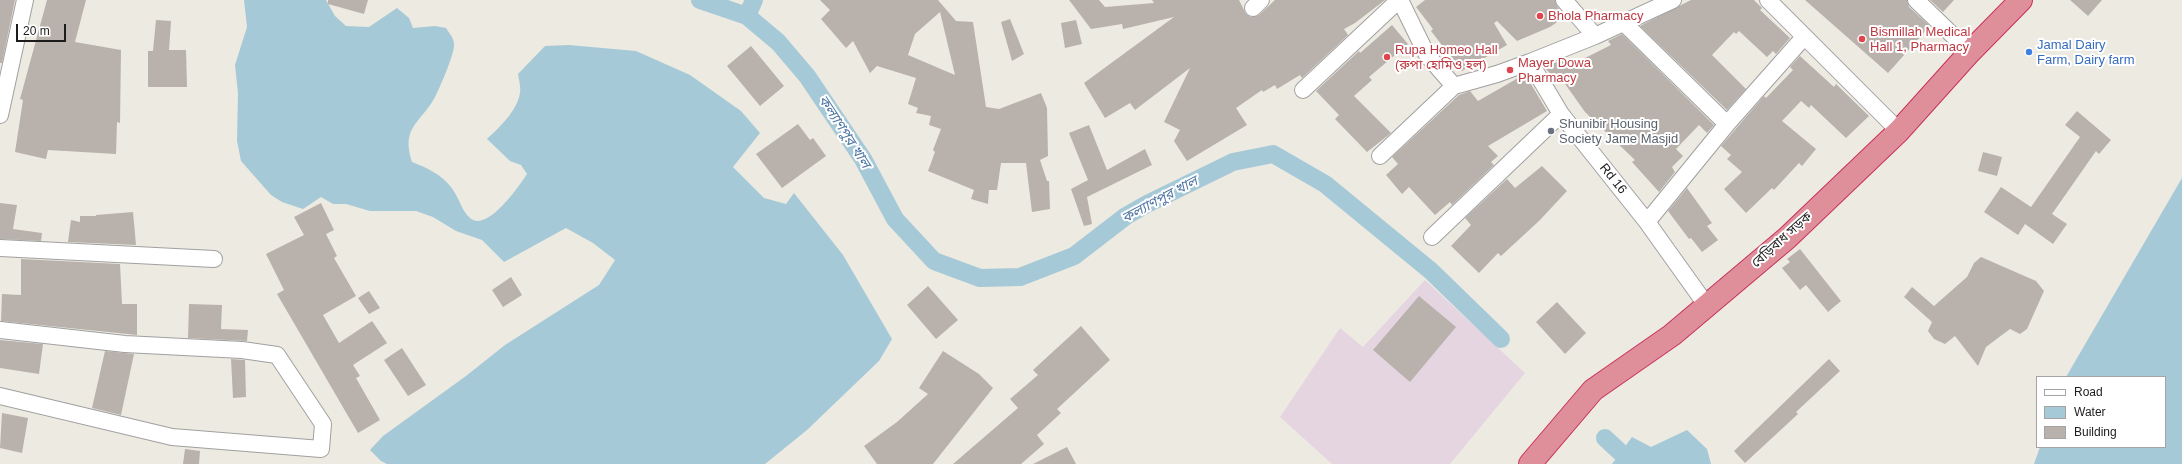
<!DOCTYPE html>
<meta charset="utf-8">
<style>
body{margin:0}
#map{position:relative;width:2182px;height:464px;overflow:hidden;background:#edeae2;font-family:Helvetica,sans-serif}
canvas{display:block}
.legend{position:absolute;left:2036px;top:376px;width:130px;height:72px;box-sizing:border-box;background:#fff;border:1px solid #a4a4a4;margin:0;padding:5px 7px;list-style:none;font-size:12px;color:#1c1c1c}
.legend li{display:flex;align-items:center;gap:8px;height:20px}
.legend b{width:20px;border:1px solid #a4a4a4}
.scale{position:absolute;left:16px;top:24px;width:50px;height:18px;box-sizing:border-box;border:2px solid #1c1c1c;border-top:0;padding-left:5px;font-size:12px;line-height:14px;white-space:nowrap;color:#1c1c1c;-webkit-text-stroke:3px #fff;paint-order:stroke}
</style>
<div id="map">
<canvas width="2182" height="464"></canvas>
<ul class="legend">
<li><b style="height:5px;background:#fff"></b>Road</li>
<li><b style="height:11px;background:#a6c9d7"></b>Water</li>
<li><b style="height:11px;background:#b9b2ac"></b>Building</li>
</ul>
<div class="scale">20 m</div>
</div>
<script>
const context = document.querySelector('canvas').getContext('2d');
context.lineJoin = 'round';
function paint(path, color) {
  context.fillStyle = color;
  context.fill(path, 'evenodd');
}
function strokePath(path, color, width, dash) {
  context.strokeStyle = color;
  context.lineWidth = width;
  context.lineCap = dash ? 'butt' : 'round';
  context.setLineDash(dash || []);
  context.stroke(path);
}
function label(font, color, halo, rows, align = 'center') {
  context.font = font + ' Helvetica,"Noto Sans Bengali",sans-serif';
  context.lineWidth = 4;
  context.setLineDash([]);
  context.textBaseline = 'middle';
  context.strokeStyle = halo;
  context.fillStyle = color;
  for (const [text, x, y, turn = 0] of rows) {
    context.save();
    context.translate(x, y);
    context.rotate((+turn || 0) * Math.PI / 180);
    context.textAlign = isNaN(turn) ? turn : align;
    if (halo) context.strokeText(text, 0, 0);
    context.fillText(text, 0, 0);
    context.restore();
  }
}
paint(new Path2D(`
 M1425,280L1525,373L1450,464H1332L1280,417L1340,328L1363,347Z`), '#e5d5e1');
paint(new Path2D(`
 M244,0H326L335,16L346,26L369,27L397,8L409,18L413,28L435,26L446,28C449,33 454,38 454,44C455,53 439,90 434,99C419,124 401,128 412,162C427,168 441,174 451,187C459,197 461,210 470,218C487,233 519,186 527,174L521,165L510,161L487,139C499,128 517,111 520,93C521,88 519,80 518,74L545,46L569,45L636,51L690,75L741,111L760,133L733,167L764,198L786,204L794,193L843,255L892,339L879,361L807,430L765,464H387L381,461L370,450L383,436L466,376L505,345L599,285L615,260L593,243L566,228L504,262L482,240L456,231L433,217L416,211H370L346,204H333L321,197L303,209L282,202L271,195L241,161L237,141L238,93L235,65L247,27Z
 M2182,178V464H2034L2040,447H2165V377H2066Z
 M1687,430L1707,449L1711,464H1612L1632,437L1651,447Z`), '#a6c9d7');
strokePath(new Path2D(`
 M700,0L747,16L778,42L807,76L863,159L895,219L934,261L980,278L1020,277L1074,256L1126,216L1147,204L1233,162L1273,154L1325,184L1431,271L1501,339
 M747,16L754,0
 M1605,438L1620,452`), '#a6c9d7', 18);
paint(new Path2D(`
 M0,0H15L2,63H0Z
 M47,0H86L75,42L121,50L120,123L117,122L116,154L48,150L46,159L15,152L23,100L20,99Z
 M328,0H368L364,14L328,4Z
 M820,0H938L956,21L973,22L986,107L999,109L1041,93L1047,108L1048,156L1040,160L1047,181H1049L1050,209L1032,212L1026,163H1001L997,190H989L988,204L971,199L974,190L928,171L935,152L933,150L941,129L929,125L931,116L916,113L918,108L908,104L916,78L877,66L870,73L853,41L846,48L821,19L830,10ZM940,12L955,75L908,55L915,34Z
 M1069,0H1099L1105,7L1154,3L1152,0H1239L1246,14L1251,17L1259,15L1275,0H1385L1355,23L1344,29L1348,35L1302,78L1300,75L1277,89L1275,85L1263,92L1262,90L1236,108L1247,125L1187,161L1174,141L1180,130L1164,122L1190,68L1135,110L1130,103L1105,118L1084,83L1174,17L1123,29L1122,24L1091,29Z
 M1425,0H1555L1557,6L1566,16L1550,27L1517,41L1497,21L1494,23L1507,45L1462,71L1431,31L1433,29L1416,7Z
 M1691,0H1754L1762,8L1760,10L1790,38L1776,54L1773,51L1767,57L1739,31L1736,34L1734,32L1712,55L1746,89L1727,110L1640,26Z
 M1805,0H1907L1909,7L1930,26L1888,73Z
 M1930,0H1954L1943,12Z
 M2070,0H2102L2088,16Z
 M1010,19L1024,54L1012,61L1001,22Z
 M156,20L171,21L169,50H186L187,87H148V51H153Z
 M1076,20L1082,44L1065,48L1061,23Z
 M1392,25L1408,44L1369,77L1372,80L1354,96L1391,133L1367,152L1335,119L1339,115L1316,91L1359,51L1360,53Z
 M1622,34L1714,125L1707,133L1699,125L1676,149L1683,156L1672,167L1675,172L1659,192L1632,162L1635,160L1585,112L1563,81L1560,84L1544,67L1564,59L1571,65L1611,45L1608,41Z
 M751,46L784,86L760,106L727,66Z
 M1800,56L1834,87L1836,84L1869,116L1846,138L1811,105L1809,108L1801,101L1782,121L1816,149L1802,166L1799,163L1774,190L1772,188L1746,213L1724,189L1742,172L1727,159L1731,155L1721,146L1764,96L1766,98L1793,70L1790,67Z
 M1525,74L1547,111L1488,146L1498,156L1491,162L1494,165L1452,205L1450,202L1435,215L1409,187L1402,194L1386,175L1398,164L1392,157L1459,95L1470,91L1478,101Z
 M2077,111L2111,140L2099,154L2096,151L2052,214L2067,224L2053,244L2025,224L2018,235L1984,212L2001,187L2031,207L2080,137L2065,125Z
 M798,124L810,140L813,138L826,156L782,188L756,154Z
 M1089,125L1107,170L1145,149L1152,165L1087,197L1092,224L1084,226L1071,189L1088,180L1069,133Z
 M1983,152L2002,157L1997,176L1978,171Z
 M1542,166L1567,191L1539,221L1501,256L1498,253L1479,273L1451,246L1471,225L1465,218L1507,179L1515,188Z
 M1687,188L1712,223L1707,226L1718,240L1702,252L1691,238L1689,239L1668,211Z
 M0,203L17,205L13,229L42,233L41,241L0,239Z
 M321,203L334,230L326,234L337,256L334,258L356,296L323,315L339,343L372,321L387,343L353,365L360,376L356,378L380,420L358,433L277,294L284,290L266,254L304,235L294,217Z
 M133,212L136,245L68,242L71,220L80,222V216H96V215Z
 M1800,249L1841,301L1828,312L1806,285L1800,290L1782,268L1790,262L1787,259Z
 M1981,257L2036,281L2044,291L2027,329L2020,334L2010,329L1986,347L1978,366L1955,336L1945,344L1934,339L1928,331L1932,322L1904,297L1912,287L1934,306L1967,277L1974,263Z
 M21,259L120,264L122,304H137V335L1,321L2,294L21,295Z
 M511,277L522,295L503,307L492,290Z
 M928,286L958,320L936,339L907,305Z
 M369,291L380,308L369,314L358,298Z
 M1419,296L1456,327L1410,382L1373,350Z
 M1557,302L1586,333L1565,354L1536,322Z
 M189,304L222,305L221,329L248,330L247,341L188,338Z
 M1081,326L1110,360L1057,409L1061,413L1037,435L1044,444L1021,464H953L1018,408L1010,399L1038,375L1033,370Z
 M0,340L43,344L39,374L0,368Z
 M402,348L426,385L408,396L384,360Z
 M105,351L134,354L121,415L92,408Z
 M943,351L979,374L993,388L933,464H877L864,446L897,422L928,394L919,388Z
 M231,359L245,360L246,397L233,398Z
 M1829,359L1840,371L1796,412L1798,414L1745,463L1734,451Z
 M2,413L28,418L22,453L0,448Z
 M1067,447L1076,464H1033Z
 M185,449L200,451L199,464H183Z`), '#b9b2ac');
const street = new Path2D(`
 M1400,0L1427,55L1454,86L1497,74L1530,62L1561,114L1647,222L1707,306
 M1564,0L1595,36
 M1768,0L1899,131
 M1916,0L1970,52
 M1253,8L1261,0
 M1624,23L1727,124
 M1530,62L1595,36L1673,0
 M1303,90L1399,0
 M0,115L25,0
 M1380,156L1454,86
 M1647,222L1727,124L1804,37
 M1432,237L1561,114
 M0,248L214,259
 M0,330L125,344L242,350L277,355L323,424L321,449L172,437L0,396`);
const highway = new Path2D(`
 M1530,464L1593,390L1672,335L1787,238L1899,131L1970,52L2021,0`);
strokePath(street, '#a0a0a0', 18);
strokePath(highway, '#c9315d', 24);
strokePath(street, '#fff', 16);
strokePath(highway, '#df8f9a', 22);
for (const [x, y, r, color] of [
 [1540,16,4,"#e0444e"],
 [1862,39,4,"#e0444e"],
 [2029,52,4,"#3f7fe0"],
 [1387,57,4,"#e0444e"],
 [1510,70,4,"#e0444e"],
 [1551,131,4,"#6b7280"]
]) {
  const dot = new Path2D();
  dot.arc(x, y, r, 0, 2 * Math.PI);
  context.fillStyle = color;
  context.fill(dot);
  strokePath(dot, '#fff', 1.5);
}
label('13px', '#be3a42', '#fff', [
 ["Bhola Pharmacy",1548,16],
 ["Bismillah Medical",1870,32],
 ["Hall 1, Pharmacy",1870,47],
 ["Rupa Homeo Hall",1395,50],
 ["(রুপা হোমিও হল)",1395,65],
 ["Mayer Dowa",1518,63],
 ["Pharmacy",1518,78]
], 'left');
label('13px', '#366cbe', '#fff', [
 ["Jamal Dairy",2037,45],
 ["Farm, Dairy farm",2037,60]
], 'left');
label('13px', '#5b616d', '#fff', [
 ["Shunibir Housing",1559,124],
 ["Society Jame Masjid",1559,139]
], 'left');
label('13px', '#1c1c1c', '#fff', [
 ["Rd 16",1613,179,51],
 ["বেড়িবাধ সড়ক",1782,240,-42]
]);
label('italic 14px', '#5076a3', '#fff', [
 ["কল্যাণপুর খাল",844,132,57],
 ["কল্যাণপুর খাল",1160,200,-28]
]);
</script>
